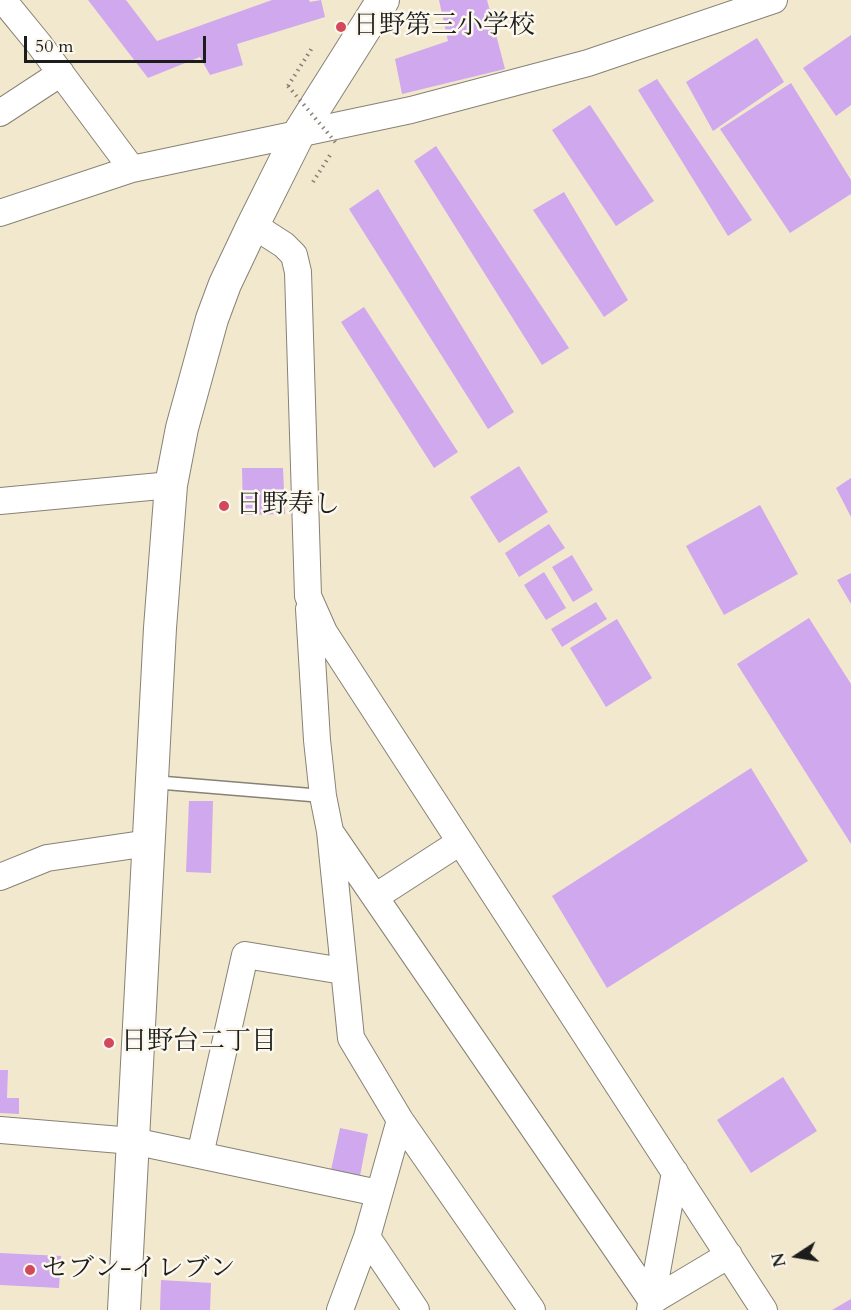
<!DOCTYPE html>
<meta charset="utf-8">
<style>
body{margin:0}
#map{position:relative;width:851px;height:1310px;overflow:hidden;background:#f2e8ce;font-family:Cardo,serif}
canvas{display:block}
.north{position:absolute;left:767px;top:1226px;width:60px;height:60px;-webkit-text-stroke:4px #fbf7ec;paint-order:stroke;rotate:258deg;font-size:16px;font-weight:700;line-height:24px;text-align:center;color:#1c1c1c}
.north::after{content:'';display:block;margin:auto;width:21px;height:27px;background:#1c1c1c;clip-path:polygon(50% 0,100% 100%,50% 72%,0 100%)}
.scale{position:absolute;left:24px;top:36px;width:182px;height:27px;box-sizing:border-box;border:3px solid #1c1c1c;border-top:0;padding-left:8px;font-size:18px;line-height:21px;white-space:nowrap;color:#1c1c1c;-webkit-text-stroke:4px #fbf7ec;paint-order:stroke}
</style>
<div id="map">
<canvas width="851" height="1310"></canvas>
<div class="north">N</div>
<div class="scale">50 m</div>
</div>
<script>
const context = document.querySelector('canvas').getContext('2d');
context.lineJoin = 'round';
function paint(path, color) {
  context.fillStyle = color;
  context.fill(path, 'evenodd');
}
function strokePath(path, color, width, dash) {
  context.strokeStyle = color;
  context.lineWidth = width;
  context.lineCap = dash ? 'butt' : 'round';
  context.setLineDash(dash || []);
  context.stroke(path);
}
function label(font, color, halo, rows, align = 'center') {
  context.font = font + ' Cardo,"Noto Serif JP",serif';
  context.lineWidth = 5;
  context.setLineDash([]);
  context.textBaseline = 'middle';
  context.strokeStyle = halo;
  context.fillStyle = color;
  for (const [text, x, y, turn = 0] of rows) {
    context.save();
    context.translate(x, y);
    context.rotate((+turn || 0) * Math.PI / 180);
    context.textAlign = isNaN(turn) ? turn : align;
    if (halo) context.strokeText(text, 0, 0);
    context.fillText(text, 0, 0);
    context.restore();
  }
}
paint(new Path2D(`
 M88,0H126L157,41L272,0H309L310,2L321,0L325,17L237,44L243,65L210,75L200,57L148,78Z
 M439,0H487L505,69L402,94L395,59L448,41Z
 M851,35V105L836,116L803,68Z
 M757,38L784,82L713,131L686,82Z
 M657,79L752,220L728,236L638,90Z
 M791,83L851,180V194L790,233L720,129Z
 M590,105L654,201L616,226L552,130Z
 M436,146L569,348L542,365L414,161Z
 M378,189L514,412L488,429L349,209Z
 M564,192L628,300L604,317L533,210Z
 M364,307L458,452L434,468L341,322Z
 M519,466L548,512L499,543L470,497Z
 M242,468H283L285,514L243,515Z
 M851,478V517L836,488Z
 M760,505L798,574L724,615L686,546Z
 M549,524L565,548L519,577L505,553Z
 M572,555L593,590L573,602L552,567Z
 M544,572L566,608L546,620L524,585Z
 M851,573V604L837,580Z
 M596,602L607,619L562,647L551,629Z
 M809,618L851,684V844L737,664Z
 M617,619L652,678L606,707L570,648Z
 M751,768L808,861L607,988L552,896Z
 M189,801H213L211,873L186,872Z
 M0,1070H8L7,1098H19V1114L0,1113Z
 M783,1077L817,1131L751,1173L717,1120Z
 M340,1128L368,1134L360,1176L331,1170Z
 M0,1253L61,1256L59,1288L0,1285Z
 M161,1280L211,1283L210,1310H160Z
 M851,1299V1310H832Z`), '#cfa8ee');
const service = new Path2D(`
 M153,782L323,796`);
const minor = new Path2D(`
 M3,0L39,44L132,169
 M0,113L61,73
 M0,213L132,169L411,110L588,63L774,0
 M253,225L284,245L294,255L298,272L308,596L324,632L764,1310
 M0,501L171,485
 M309,609L317,740L323,796L330,831L351,1038L400,1120L367,1237L340,1310
 M331,833L652,1301L729,1255
 M0,877L47,858L149,843
 M375,897L460,842
 M400,1120L532,1310
 M0,1130L133,1141L378,1193
 M200,1155L245,955L343,971
 M367,1237L416,1310
 M650,1310L675,1172`);
const tertiary = new Path2D(`
 M124,1310L160,628L171,485L182,428L212,319L225,284L253,225L299,133L383,0`);
strokePath(service, '#878275', 15);
strokePath(minor, '#878275', 28);
strokePath(tertiary, '#878275', 34);
strokePath(new Path2D(`
 M288,86L312,48
 M313,182L332,152`), '#878275', 4, [1.5, 4.5]);
strokePath(service, '#fff', 12);
strokePath(minor, '#fff', 26);
strokePath(tertiary, '#fff', 32);
strokePath(new Path2D(`
 M288,86L337,144`), '#878275', 4, [1.5, 4.5]);
for (const [x, y, r, color] of [
 [341,27,6,"#d1495b"],
 [224,506,6,"#d1495b"],
 [109,1043,6,"#d1495b"],
 [30,1270,6,"#d1495b"]
]) {
  const dot = new Path2D();
  dot.arc(x, y, r, 0, 2 * Math.PI);
  context.fillStyle = color;
  context.fill(dot);
  strokePath(dot, '#fbf7ec', 2);
}
label('26px', '#1c1c1c', '#fbf7ec', [
 ["日野第三小学校",353,27],
 ["日野寿し",236,506],
 ["日野台二丁目",121,1043],
 ["セブン-イレブン",42,1270]
], 'left');
</script>
